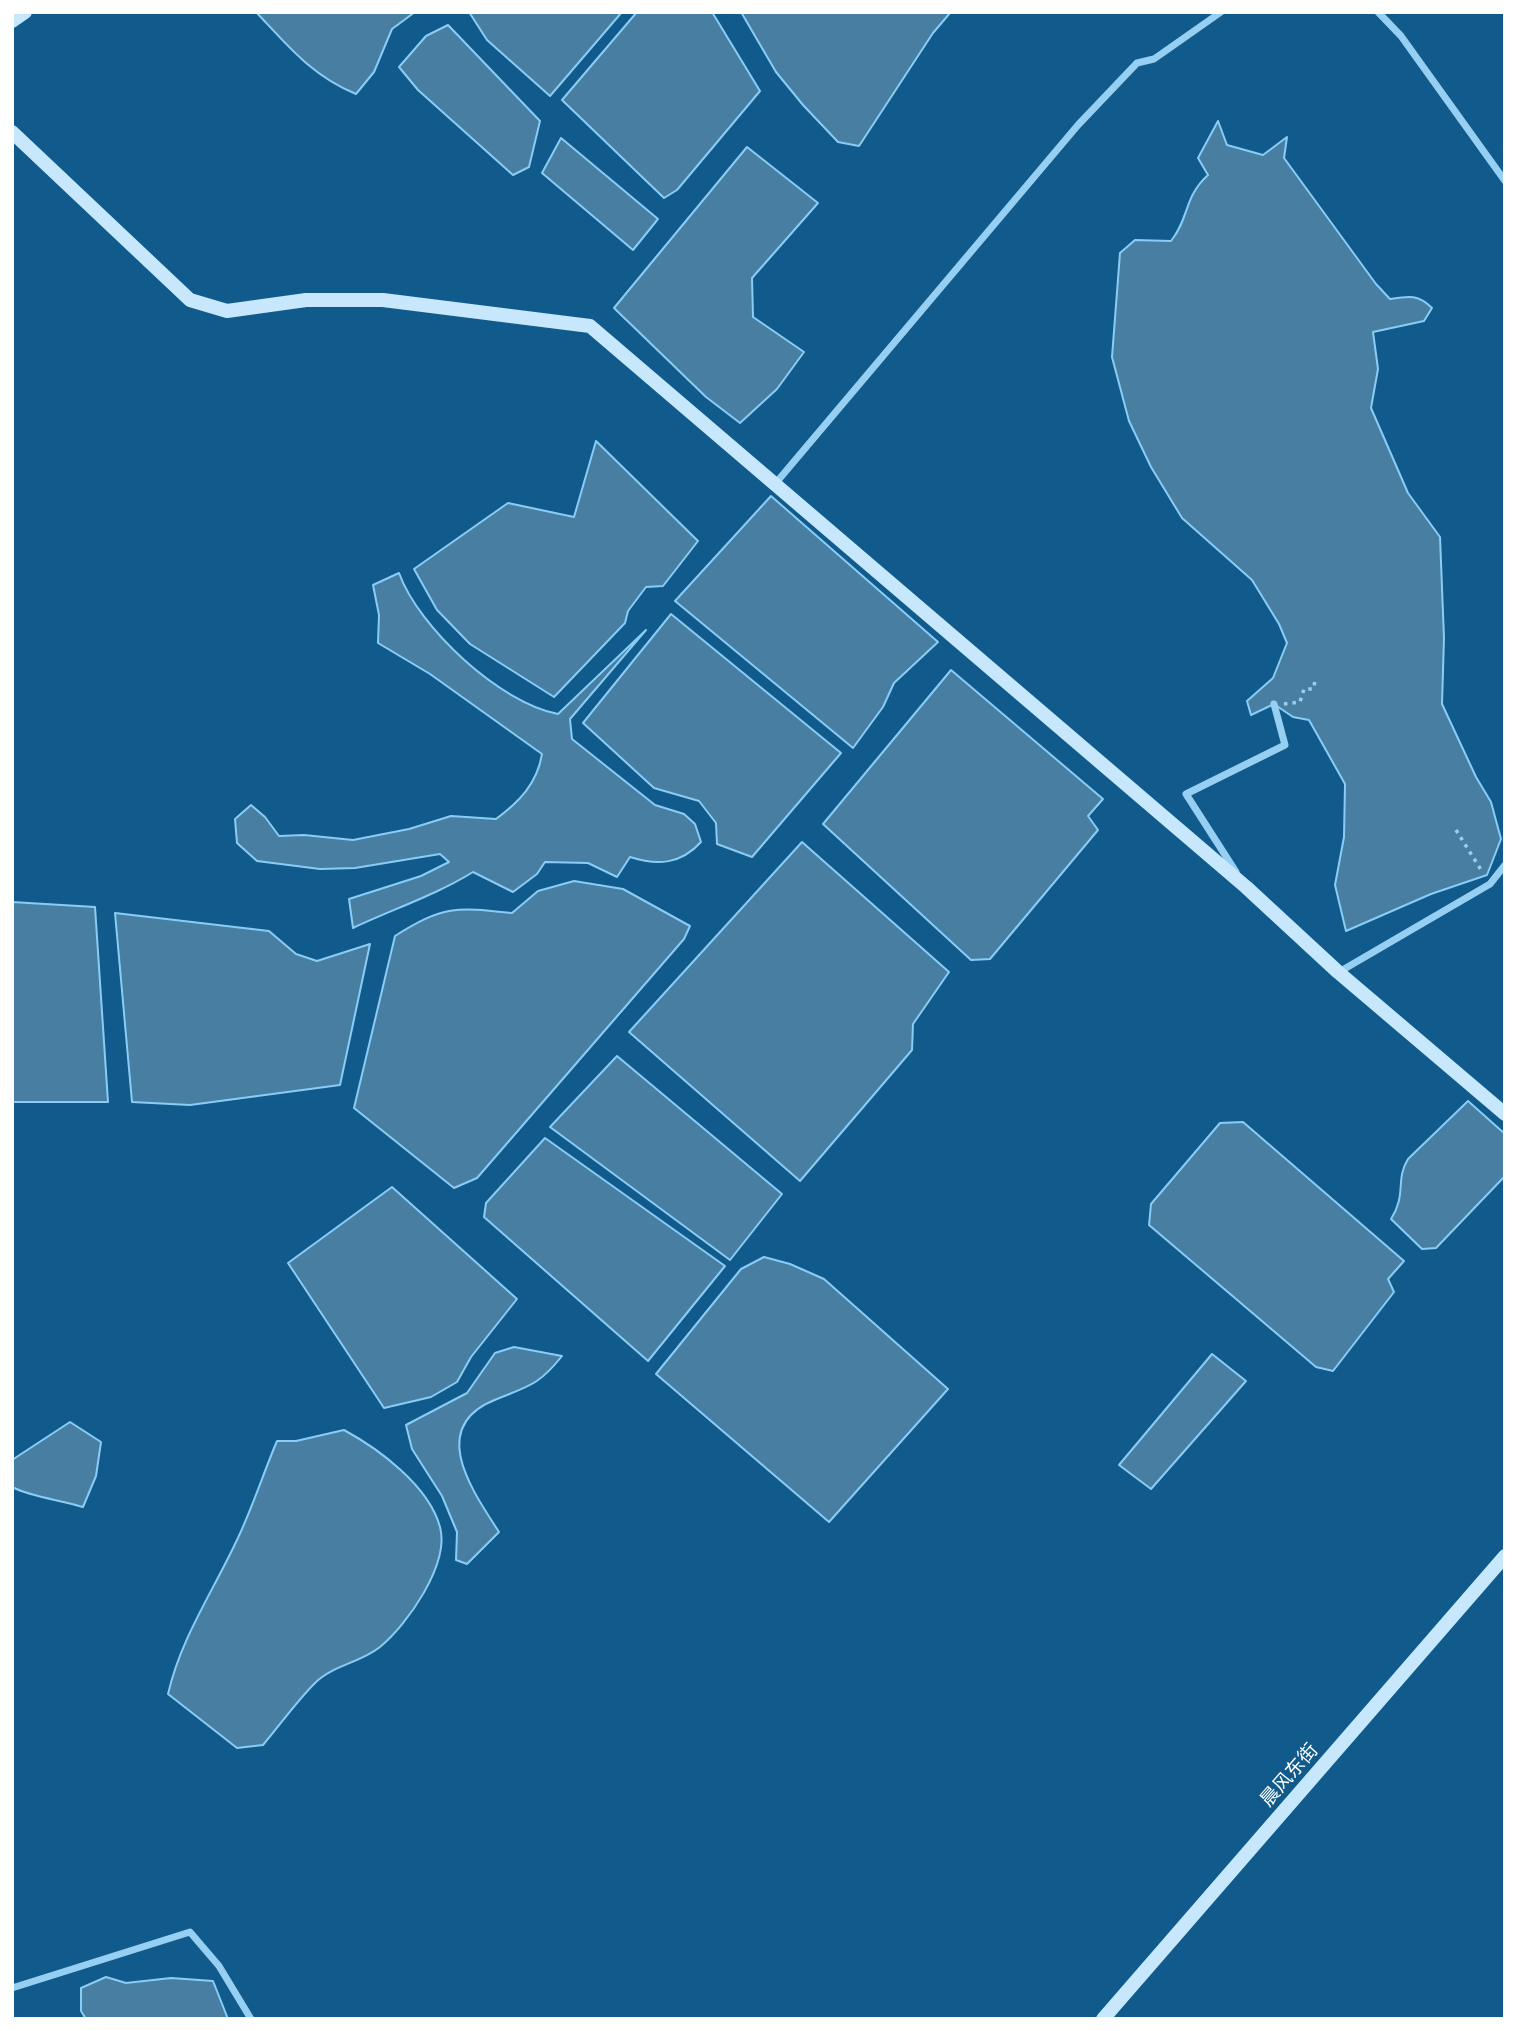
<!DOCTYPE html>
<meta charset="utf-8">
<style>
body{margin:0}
#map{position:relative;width:1517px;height:2031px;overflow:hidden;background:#105b8c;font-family:Commissioner,sans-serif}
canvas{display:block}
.frame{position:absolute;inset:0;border:14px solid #fff;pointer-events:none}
</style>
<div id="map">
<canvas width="1517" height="2031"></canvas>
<div class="frame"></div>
</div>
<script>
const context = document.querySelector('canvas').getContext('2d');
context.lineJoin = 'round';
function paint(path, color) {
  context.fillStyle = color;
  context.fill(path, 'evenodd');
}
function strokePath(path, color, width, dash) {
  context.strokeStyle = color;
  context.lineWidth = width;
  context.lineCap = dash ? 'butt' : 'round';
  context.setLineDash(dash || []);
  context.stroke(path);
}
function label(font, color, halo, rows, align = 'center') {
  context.font = font + ' Commissioner,"Noto Sans SC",sans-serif';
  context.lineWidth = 7;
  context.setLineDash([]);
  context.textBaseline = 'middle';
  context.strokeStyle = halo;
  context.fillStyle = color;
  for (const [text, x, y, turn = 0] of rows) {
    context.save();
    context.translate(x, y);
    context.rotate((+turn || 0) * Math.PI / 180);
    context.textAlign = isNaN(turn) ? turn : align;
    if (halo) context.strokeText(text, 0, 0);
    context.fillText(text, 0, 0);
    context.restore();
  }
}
const water = new Path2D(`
 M256,12H415L392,29L374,72L356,94C312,76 288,46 256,12Z
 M469,12H622L550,96L487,40Z
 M637,12H712L760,91L677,190L664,198L562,100Z
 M741,12H950V13L933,33L859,146L838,142L803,105L776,72Z
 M448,25L540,121L529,167L513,175L418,90L399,67L426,36Z
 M1218,121L1227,145L1263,155L1287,137L1284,158L1376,284L1390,299C1409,296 1418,294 1432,308L1424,321L1373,332L1378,369L1371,408L1408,493L1440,537L1444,638L1442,704L1476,777L1491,802L1501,839L1487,875L1431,894L1346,931L1335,885L1344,837L1345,784L1309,720L1293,717L1274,704L1251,715L1247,701L1273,678L1287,643L1279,624L1252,580L1182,518L1151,467L1129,421L1112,357L1120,253L1135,240L1171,241C1190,217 1183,198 1208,175L1198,158Z
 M561,138L658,219L633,250L542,173Z
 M747,147L818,203L752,278L753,317L804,352L777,389L740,423L706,397L614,308Z
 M596,441L698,541L663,586L646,587L628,611L625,623L554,697L470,644L437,610L414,569L508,503L574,517Z
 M771,496L938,642L894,683L883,707L853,748L675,601Z
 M399,573C419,628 500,703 558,714L646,630L570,719L572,739L655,805L684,814L695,824L701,842C681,864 658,866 630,857L617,877L588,863L545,862L537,874L513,892L473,872C436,895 393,909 353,928L349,899L421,876L449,862L440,854L355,868L320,869L257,861L237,843L235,819L251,805L265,817L279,836L304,835L353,840L409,829L451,816L496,819C519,802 537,784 542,754L430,674L378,643L379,615L373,585Z
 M671,614L841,753L752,857L717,844L716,823L699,801L654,788L583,723Z
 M951,670L1103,799L1088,816L1098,830L990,959L971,960L823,824Z
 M802,842L949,972L913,1024L912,1050L800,1181L629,1032Z
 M574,881L623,889L690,926L684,939L477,1178L454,1188L354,1108L395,936C444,905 457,907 512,913L538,891Z
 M12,902L95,907L108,1102H12Z
 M115,913L269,931L296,954L317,961L370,944L340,1085L190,1105L132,1102Z
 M617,1056L782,1194L730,1260L550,1127Z
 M1468,1101L1505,1134V1176L1436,1248L1422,1249L1391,1219C1407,1194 1395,1180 1408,1159Z
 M1243,1122L1404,1261L1388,1279L1394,1292L1333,1371L1316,1367L1149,1225L1151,1204L1220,1123Z
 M545,1138L725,1266L648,1361L484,1217L486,1203Z
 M392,1187L517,1299L471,1357L457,1382L431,1397L384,1408L288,1263Z
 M764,1257L790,1264L824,1279L948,1389L829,1522L656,1374L741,1269Z
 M514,1347L562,1356C539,1385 529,1386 497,1399C426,1426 472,1490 499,1532L467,1564L456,1560L457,1532L442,1496L412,1449L406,1425L467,1393L495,1353Z
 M1212,1354L1246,1381L1151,1489L1119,1465Z
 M70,1422L101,1442L96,1476L83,1507C61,1500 31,1497 12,1487V1460Z
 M344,1430C379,1449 429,1486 440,1527C450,1564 407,1625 380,1647C360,1663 333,1665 315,1683C296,1702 280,1725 263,1745L237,1748L168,1694C181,1638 212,1593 236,1542C252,1509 263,1474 277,1441H296Z
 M106,1977L126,1983L171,1978L213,1981L228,2019H86L81,2011V1988Z`);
paint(water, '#477ea2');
strokePath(water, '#89cdf6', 2);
strokePath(new Path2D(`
 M1284,704L1300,702L1304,689H1313L1316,678
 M1456,830L1483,873`), '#97cff2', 3.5, [3.5, 5]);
strokePath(new Path2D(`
 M1378,12L1401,36L1505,181
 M775,484L1078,125L1137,63L1154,59L1221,12
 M1236,872L1186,794L1285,745L1274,704
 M1339,972L1490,884L1505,865
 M12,1988L190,1932L219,1966L251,2019`), '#97cff2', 7);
strokePath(new Path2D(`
 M12,21L25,12
 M12,132L190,300L227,311L306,300H383L590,326L1246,887L1338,972L1505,1114
 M1103,2019L1505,1556`), '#c6e7fc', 14);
label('19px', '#fff', '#105b8c', [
 ["晨风东街",1289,1775,-49]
]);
</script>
